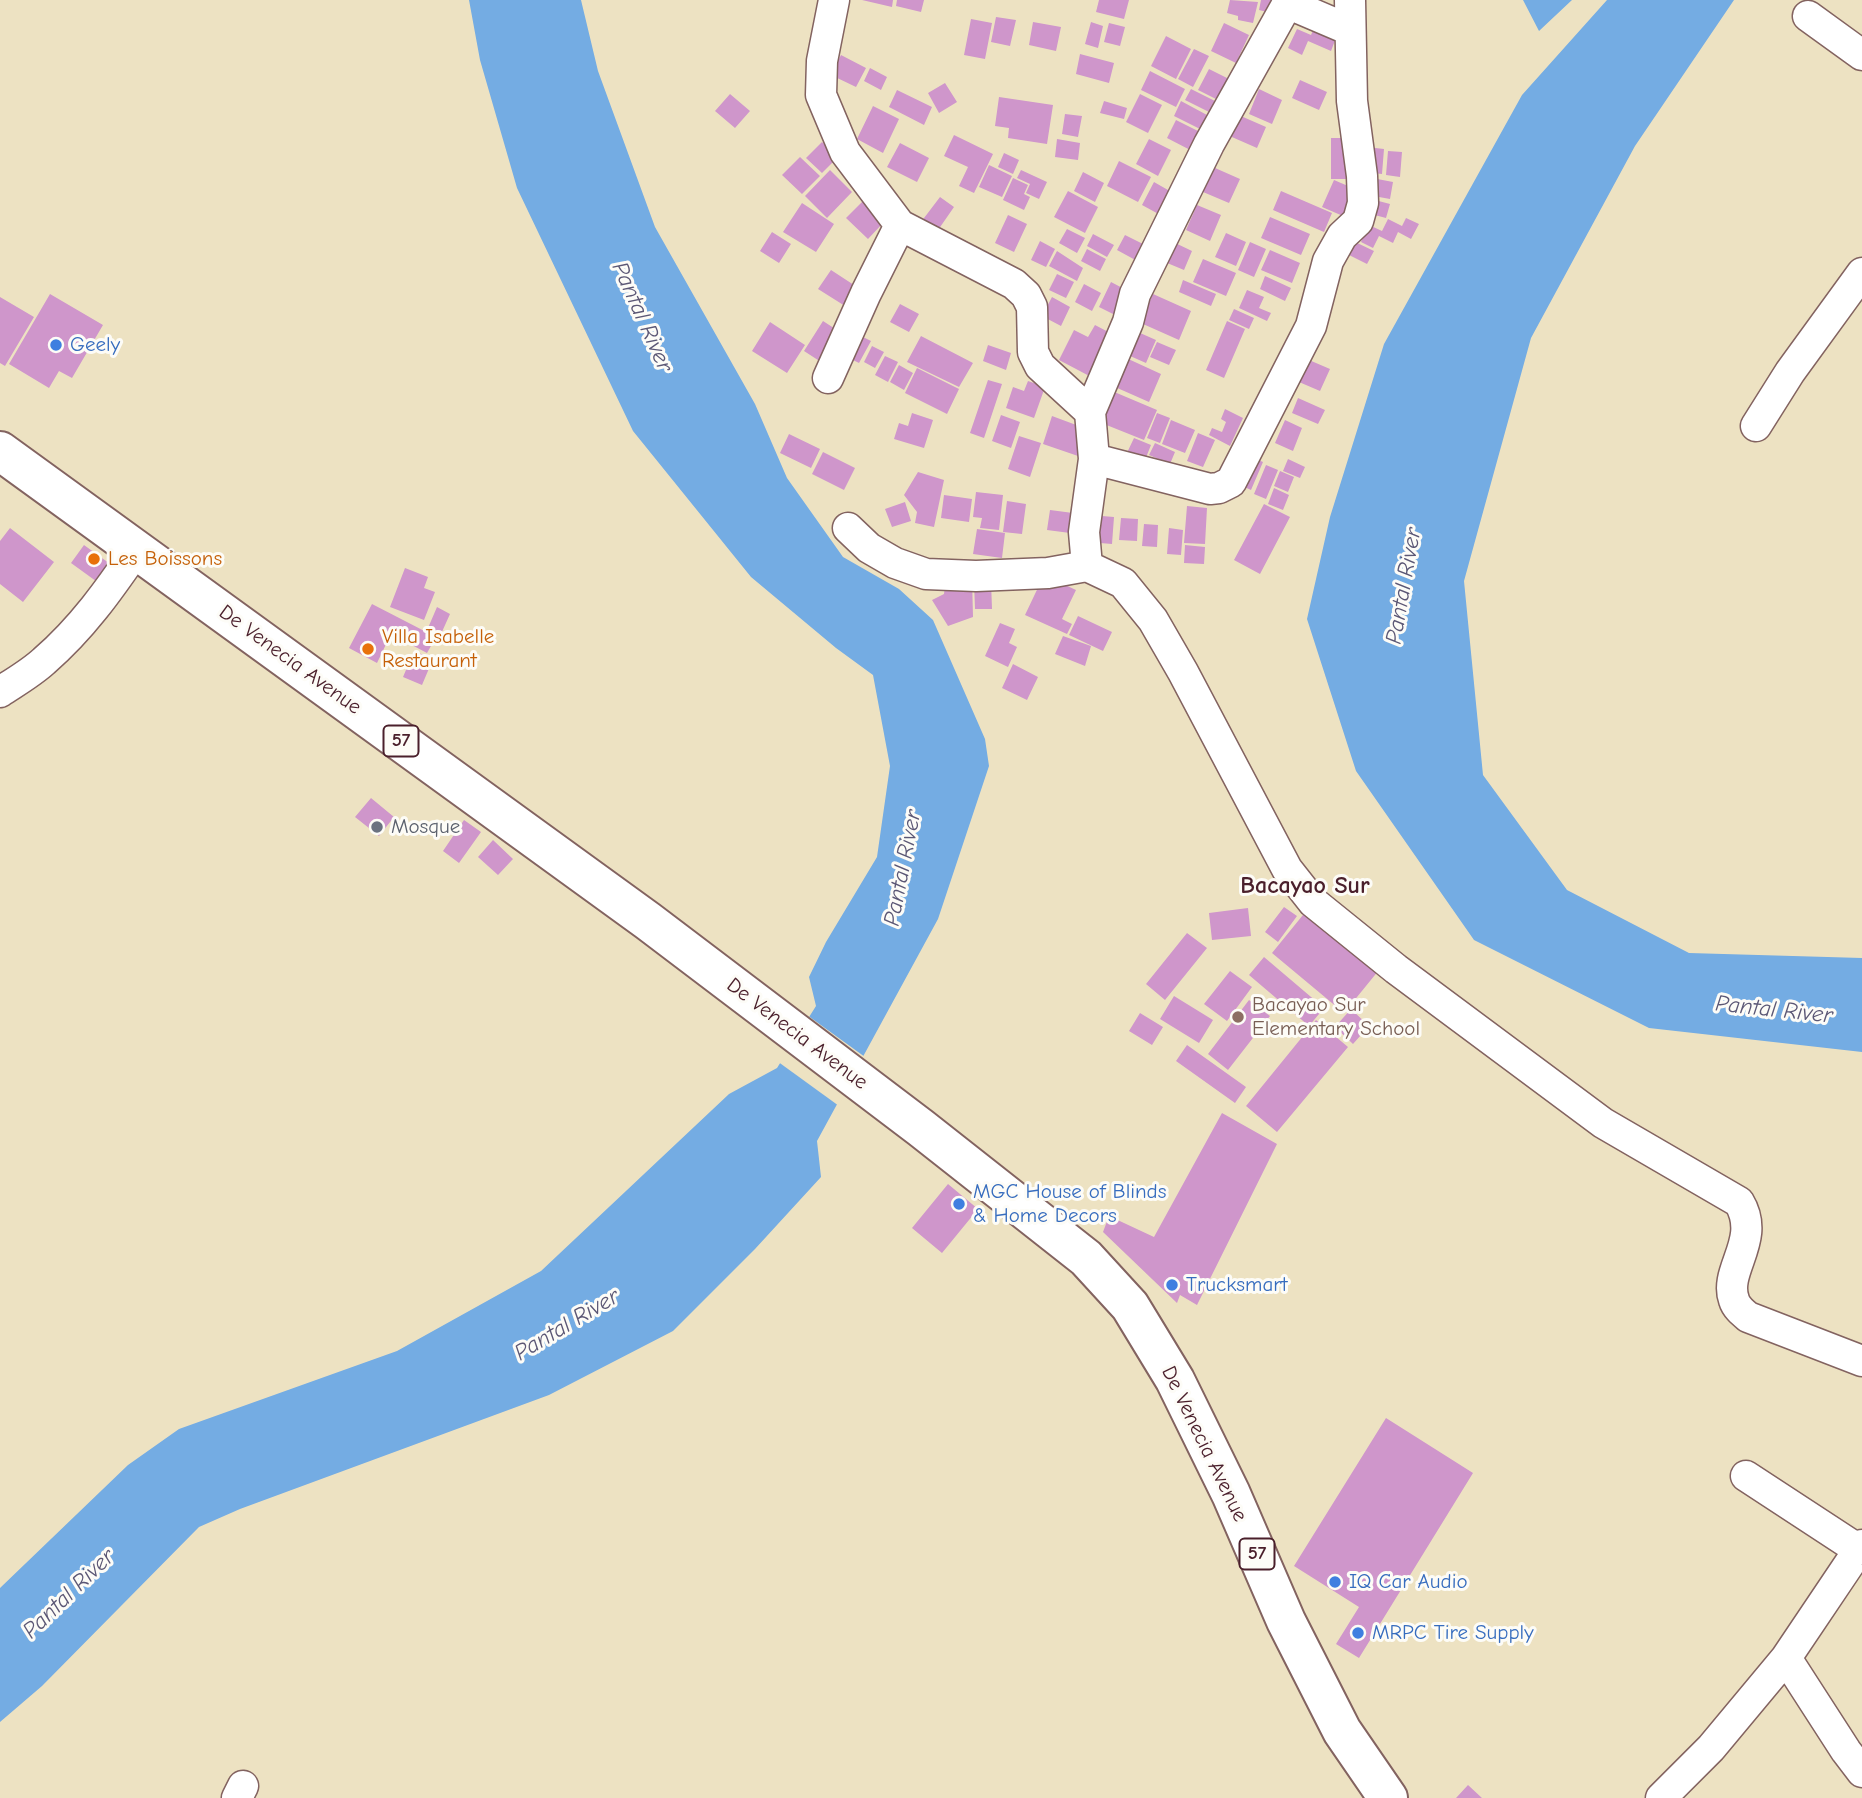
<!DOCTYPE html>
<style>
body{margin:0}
canvas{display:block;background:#ede2c2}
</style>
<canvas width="1862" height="1798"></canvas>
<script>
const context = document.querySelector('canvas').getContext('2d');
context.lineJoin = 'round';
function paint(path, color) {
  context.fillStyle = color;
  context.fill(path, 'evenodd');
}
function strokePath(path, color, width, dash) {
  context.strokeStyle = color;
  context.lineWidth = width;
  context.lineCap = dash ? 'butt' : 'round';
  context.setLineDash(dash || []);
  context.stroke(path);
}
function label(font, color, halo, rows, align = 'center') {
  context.font = font + ' "Comic Neue",sans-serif';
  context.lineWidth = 6;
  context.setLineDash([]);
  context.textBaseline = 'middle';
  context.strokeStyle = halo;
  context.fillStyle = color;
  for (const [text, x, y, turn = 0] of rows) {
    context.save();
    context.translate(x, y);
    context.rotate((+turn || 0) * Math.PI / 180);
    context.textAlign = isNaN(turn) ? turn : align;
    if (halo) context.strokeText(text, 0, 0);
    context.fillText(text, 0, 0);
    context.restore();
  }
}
paint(new Path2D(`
 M469,0H581L598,71L655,227L755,404L787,478L843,557L899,589L933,620L985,739L989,766L938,919L817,1141L821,1177L755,1249L673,1331L549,1395L240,1509L199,1527L42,1686L0,1722V1588L128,1465L179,1429L397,1351L541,1271L729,1094L777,1068L816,1006L809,977L826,942L877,857L890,766L873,675L836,648L751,577L633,431L517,188L480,60Z
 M1523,0H1572L1539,31Z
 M1607,0H1734L1635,146L1531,338L1464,581L1483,775L1567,890L1689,953L1862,958V1052L1649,1028L1474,940L1356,771L1307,619L1330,517L1384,344L1522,95Z`), '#74ace3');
paint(new Path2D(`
 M807,1015L865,1057L839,1106L777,1061Z`), '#ede2c2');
paint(new Path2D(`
 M862,0H893L892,7Z
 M897,0H924L921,12L896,6Z
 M1099,0H1129L1124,19L1096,12Z
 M1230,0L1258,2L1253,23L1238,20V16L1227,13Z
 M1261,0H1279L1275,14L1259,10Z
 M996,17L1016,20L1010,46L991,42Z
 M971,19L992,23L985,59L964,55Z
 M1317,21L1339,30L1331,51L1308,41L1302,55L1288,48L1297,29L1311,35Z
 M1033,22L1061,27L1056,51L1029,45Z
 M1091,22L1103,26L1098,48L1085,44Z
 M1109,23L1125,27L1120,46L1104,42Z
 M1224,23L1249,35L1236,63L1211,51Z
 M1166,36L1191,49L1176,79L1151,66Z
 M1194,49L1209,56L1193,87L1178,79Z
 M1080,54L1114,63L1109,83L1076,74Z
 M841,55L866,68L856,87L831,75Z
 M870,68L887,77L881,90L864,81Z
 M1209,69L1231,80L1220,101L1198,90Z
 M1150,71L1185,89L1176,107L1141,90Z
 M1300,80L1327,92L1319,110L1292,98Z
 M945,83L957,102L939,113L928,93Z
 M1191,89L1219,103L1213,114L1185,100Z
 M1259,89L1282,100L1272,124L1249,114Z
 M897,90L932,107L924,125L889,107Z
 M730,94L750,111L735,128L715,111Z
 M1140,94L1162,105L1148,133L1126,122Z
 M999,97L1053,105L1047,144L1008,138L1009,128L995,126Z
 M1104,101L1127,108L1124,119L1100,113Z
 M1181,101L1207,115L1200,129L1174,116Z
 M873,106L899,119L883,153L857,139Z
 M1234,113L1266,127L1257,148L1225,134Z
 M1065,114L1082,116L1078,137L1062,134Z
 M1176,120L1206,135L1196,153L1167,138Z
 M954,135L993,154L974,193L959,186L968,167L944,156Z
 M1331,138H1355V179H1331Z
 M1057,139L1080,143L1078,160L1055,157Z
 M1149,139L1171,150L1158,176L1136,164Z
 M822,142L838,157L822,173L806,158Z
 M900,143L929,158L917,182L887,167Z
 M1367,147L1384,149L1382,174L1364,172Z
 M1388,151L1402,152L1400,177L1386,175Z
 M1004,153L1019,160L1013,174L998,167Z
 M800,157L820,176L802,194L782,175Z
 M1119,161L1151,177L1138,202L1107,186Z
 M1206,164L1240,179L1229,203L1196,189Z
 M989,165L1012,176L1002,197L979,187Z
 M830,170L852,192L827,218L805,196Z
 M1021,170L1047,182L1039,199L1026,193L1030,184L1017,178Z
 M1083,172L1104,183L1095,202L1074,191Z
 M1013,178L1028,185L1024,194L1030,197L1024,210L1003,200Z
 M1372,178L1393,182L1390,199L1368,195Z
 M1334,180L1355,189L1343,216L1322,207Z
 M1154,182L1175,194L1164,217L1142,205Z
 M1068,191L1098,207L1085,233L1054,217Z
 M1281,191L1332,213L1324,232L1273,210Z
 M940,197L954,207L936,233L921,222Z
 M1371,199L1390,204L1386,218L1367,213Z
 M863,201L884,222L868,239L846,218Z
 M802,203L834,224L816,252L783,232Z
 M1197,205L1221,215L1210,241L1186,230Z
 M1008,215L1027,224L1014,252L995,243Z
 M1270,217L1310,234L1301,255L1261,238Z
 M1406,218L1419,224L1411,239L1398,232L1393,243L1379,236L1373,248L1361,242L1369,225L1382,231L1388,219L1402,226Z
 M1067,229L1085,238L1077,253L1059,243Z
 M772,232L791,244L779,263L760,251Z
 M1226,233L1246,242L1236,266L1215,257Z
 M1093,234L1114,245L1107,257L1087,246Z
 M1125,235L1147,246L1139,262L1117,250Z
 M1169,240L1192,251L1184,270L1160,260Z
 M1040,241L1055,249L1046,267L1031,260Z
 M1353,241L1374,251L1367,264L1347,254Z
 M1250,242L1266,249L1254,277L1238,270Z
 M1087,249L1106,259L1100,271L1081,261Z
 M1270,250L1300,263L1292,283L1261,270Z
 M1057,251L1083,268L1077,281L1049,266Z
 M1203,259L1236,273L1226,296L1193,282Z
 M831,270L857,287L845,306L818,289Z
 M1057,274L1074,282L1066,298L1049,290Z
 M1265,276L1291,288L1285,301L1260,289Z
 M1183,280L1216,294L1211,306L1179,292Z
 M1111,282L1130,292L1117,316L1099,307Z
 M1084,284L1101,293L1092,311L1075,302Z
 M1247,290L1264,297L1259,308L1271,313L1267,321L1239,308Z
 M50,294L103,325L72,378L59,371L49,388L9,364Z
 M1153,294L1191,311L1179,340L1134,320L1141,302L1148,305Z
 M0,297L34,317L5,366L0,363Z
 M1052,297L1070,307L1061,326L1042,316Z
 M900,304L919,314L909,332L890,322Z
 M1234,309L1254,318L1249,329L1229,320Z
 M823,321L840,332L821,362L804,351Z
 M1227,321L1245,329L1224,378L1206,370Z
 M770,322L805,345L787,373L752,351Z
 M1095,325L1116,336L1095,379L1059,360L1074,330L1088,337Z
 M1131,329L1156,340L1146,363L1121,352Z
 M855,333L871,341L859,363L843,355Z
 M921,336L973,363L959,387L907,362Z
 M1157,342L1176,350L1169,365L1150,357Z
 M988,345L1011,353L1006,370L983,361Z
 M872,346L884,352L875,368L864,362Z
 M885,356L898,362L888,382L875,375Z
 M1124,357L1161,374L1149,402L1106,383Z
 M1302,357L1330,369L1320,391L1292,379Z
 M899,365L913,373L904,390L890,382Z
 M917,368L959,389L947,414L905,393Z
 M988,380L1002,384L984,438L970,433Z
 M1028,381L1045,387L1034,418L1006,408L1013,387L1024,391Z
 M1112,391L1157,410L1144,440L1099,422Z
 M1298,398L1325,410L1318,424L1292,413Z
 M1225,409L1243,418L1230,446L1209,435L1212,428L1222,432L1226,422L1221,419Z
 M912,413L933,420L924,448L894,439L899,423L908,426Z
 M1157,413L1170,418L1160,443L1147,438Z
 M1001,415L1020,422L1011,448L992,441Z
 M1052,416L1087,429L1078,456L1043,444Z
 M1171,420L1195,430L1185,453L1162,444Z
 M1285,420L1302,428L1293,451L1275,443Z
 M1198,433L1215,440L1203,467L1187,461Z
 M789,434L820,449L811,468L780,453Z
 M1019,436L1041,443L1030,477L1008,469Z
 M1134,438L1151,445L1143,465L1125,457Z
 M1155,443L1175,452L1170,464L1149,455Z
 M823,452L855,468L844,490L812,474Z
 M1249,456L1263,462L1251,490L1238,484Z
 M1288,459L1305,467L1300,478L1283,471Z
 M1266,465L1278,470L1266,499L1254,494Z
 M1280,471L1294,477L1288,492L1274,486Z
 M918,472L944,480L934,527L915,523L917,512L904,495Z
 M1274,488L1289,495L1283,510L1268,504Z
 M976,492L1003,495L999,530L980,528L982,518L973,517Z
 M944,495L972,499L969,522L941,518Z
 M1007,501L1026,504L1022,534L1003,532Z
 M905,502L911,521L892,527L885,509Z
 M1264,504L1290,517L1260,574L1234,560Z
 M1187,506L1207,508L1205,544L1184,543Z
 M1050,510L1073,513L1070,533L1047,530Z
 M1090,515L1114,517L1112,544L1088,542Z
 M1121,518L1138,519L1137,541L1119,540Z
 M1144,524L1158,525L1157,547L1142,546Z
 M10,528L54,562L23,602L0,584V541Z
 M1169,528L1183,530L1181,555L1167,554Z
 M977,529L1005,533L1002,558L973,554Z
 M84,545L113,566L100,584L71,563Z
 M1185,545L1205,547L1204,564L1184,563Z
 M405,568L428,577L424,588L435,592L424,620L390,607Z
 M1044,575L1076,590L1062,619L1072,624L1067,634L1025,615Z
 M946,577H972L973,617L948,626L932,600L944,594Z
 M991,581L992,609H975L974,582Z
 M372,604L436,637L427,653L391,634L377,663L349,648Z
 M437,607L450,614L441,634L428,628Z
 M1078,616L1112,632L1103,651L1069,635Z
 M1000,623L1015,629L1009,643L1017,647L1008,667L985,656Z
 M1063,636L1091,646L1085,666L1055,654Z
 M414,651L433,659L422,685L403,677Z
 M1013,664L1038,677L1027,700L1002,688Z
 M371,798L394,817L379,836L355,817Z
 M464,820L481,832L459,863L443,851Z
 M493,840L513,859L498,875L478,857Z
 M1284,907L1297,916L1278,942L1265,932Z
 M1248,908L1251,936L1212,940L1209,913Z
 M1307,910L1379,970L1344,1013L1272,953Z
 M1187,933L1207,948L1165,1000L1146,984Z
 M1264,957L1324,1008L1309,1026L1249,975Z
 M1230,971L1252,987L1227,1021L1204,1004Z
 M1174,996L1213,1020L1199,1043L1160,1019Z
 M1249,1000L1270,1016L1228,1070L1208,1054Z
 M1351,1009L1369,1026L1353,1044L1335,1027Z
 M1140,1013L1163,1027L1152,1045L1129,1031Z
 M1316,1020L1348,1047L1277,1132L1246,1106Z
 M1187,1045L1246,1087L1235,1103L1176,1061Z
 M1222,1113L1277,1144L1197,1305L1180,1295L1177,1303L1103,1232L1109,1216L1154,1237Z
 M948,1184L978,1209L942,1253L912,1228Z
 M1386,1418L1473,1473L1359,1658L1336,1644L1359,1607L1294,1566Z
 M1468,1785L1482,1798H1456Z`), '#cf96cb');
const minor = new Path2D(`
 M834,0L822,61L821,95L845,152L900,225L1014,284L1026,295L1032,307L1033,352L1040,366L1090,412
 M1808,16L1862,55
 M828,378L866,293L900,225
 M1756,426L1790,372L1862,273
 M1094,459L1210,489L1219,488L1231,482L1311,326L1328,261L1342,236L1358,221L1363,203L1362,176L1352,101L1350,0
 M848,528L869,548L895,563L926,574L976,576L1048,573L1087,566L1123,583L1153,620L1183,672L1287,869L1313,902L1396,969L1603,1123L1739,1202C1762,1240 1723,1270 1734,1300C1736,1307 1742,1312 1748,1317L1862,1361
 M1087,566L1084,532L1094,459L1090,412L1128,322L1135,294L1209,144L1285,8L1289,4L1350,30
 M0,692C15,682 31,673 44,661C82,628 109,590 137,549
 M1746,1476L1859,1550
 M1786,1658L1846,1751L1862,1772
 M237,1798L243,1786
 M1661,1798L1711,1748L1786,1658L1862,1545`);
const highway = new Path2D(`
 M0,451L648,921L921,1128L1086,1258L1130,1306L1175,1380L1231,1494L1286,1621L1342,1731L1388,1798`);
strokePath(minor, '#836360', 33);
strokePath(highway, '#836360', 42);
strokePath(minor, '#fff', 30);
strokePath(highway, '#fff', 38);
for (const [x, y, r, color] of [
 [56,345,7,"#3f7fe0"],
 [94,559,7,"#e8710a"],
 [368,649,7,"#e8710a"],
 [377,827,7,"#6b7280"],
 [1238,1017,7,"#8d6e63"],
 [959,1204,7,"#3f7fe0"],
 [1172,1285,7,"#3f7fe0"],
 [1335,1582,7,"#3f7fe0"],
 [1358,1633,7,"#3f7fe0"]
]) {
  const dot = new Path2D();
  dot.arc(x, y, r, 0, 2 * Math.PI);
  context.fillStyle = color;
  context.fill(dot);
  strokePath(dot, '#fdfcf7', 2.5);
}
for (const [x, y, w] of [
 [401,741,35],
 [1257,1554,35]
]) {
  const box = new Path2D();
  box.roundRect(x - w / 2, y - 15.5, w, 31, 5);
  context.fillStyle = '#fdfcf7';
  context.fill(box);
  strokePath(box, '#4a1f2b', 2);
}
label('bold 19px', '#4a1f2b', null, [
 ["57",401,741],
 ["57",1257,1554]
]);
label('21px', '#366cbe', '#fdfcf7', [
 ["Geely",70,345],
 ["MGC House of Blinds",973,1192],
 ["& Home Decors",973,1216],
 ["Trucksmart",1186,1285],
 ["IQ Car Audio",1349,1582],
 ["MRPC Tire Supply",1372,1633]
], 'left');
label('21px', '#c56008', '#fdfcf7', [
 ["Les Boissons",108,559],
 ["Villa Isabelle",382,637],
 ["Restaurant",382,661]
], 'left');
label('21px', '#4a1f2b', '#fdfcf7', [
 ["De Venecia Avenue",290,660,36],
 ["De Venecia Avenue",797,1034,37],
 ["De Venecia Avenue",1204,1444,64]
]);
label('21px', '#5b616d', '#fdfcf7', [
 ["Mosque",391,827]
], 'left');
label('21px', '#785e54', '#fdfcf7', [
 ["Bacayao Sur",1252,1005],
 ["Elementary School",1252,1029]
], 'left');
label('italic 23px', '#5b5775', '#fdfcf7', [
 ["Pantal River",642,317,66],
 ["Pantal River",1404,586,-80],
 ["Pantal River",903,868,-79],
 ["Pantal River",1774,1010,6],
 ["Pantal River",567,1325,-31],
 ["Pantal River",69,1594,-44]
]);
label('bold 24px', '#4a1f2b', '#fdfcf7', [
 ["Bacayao Sur",1305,886]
]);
</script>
